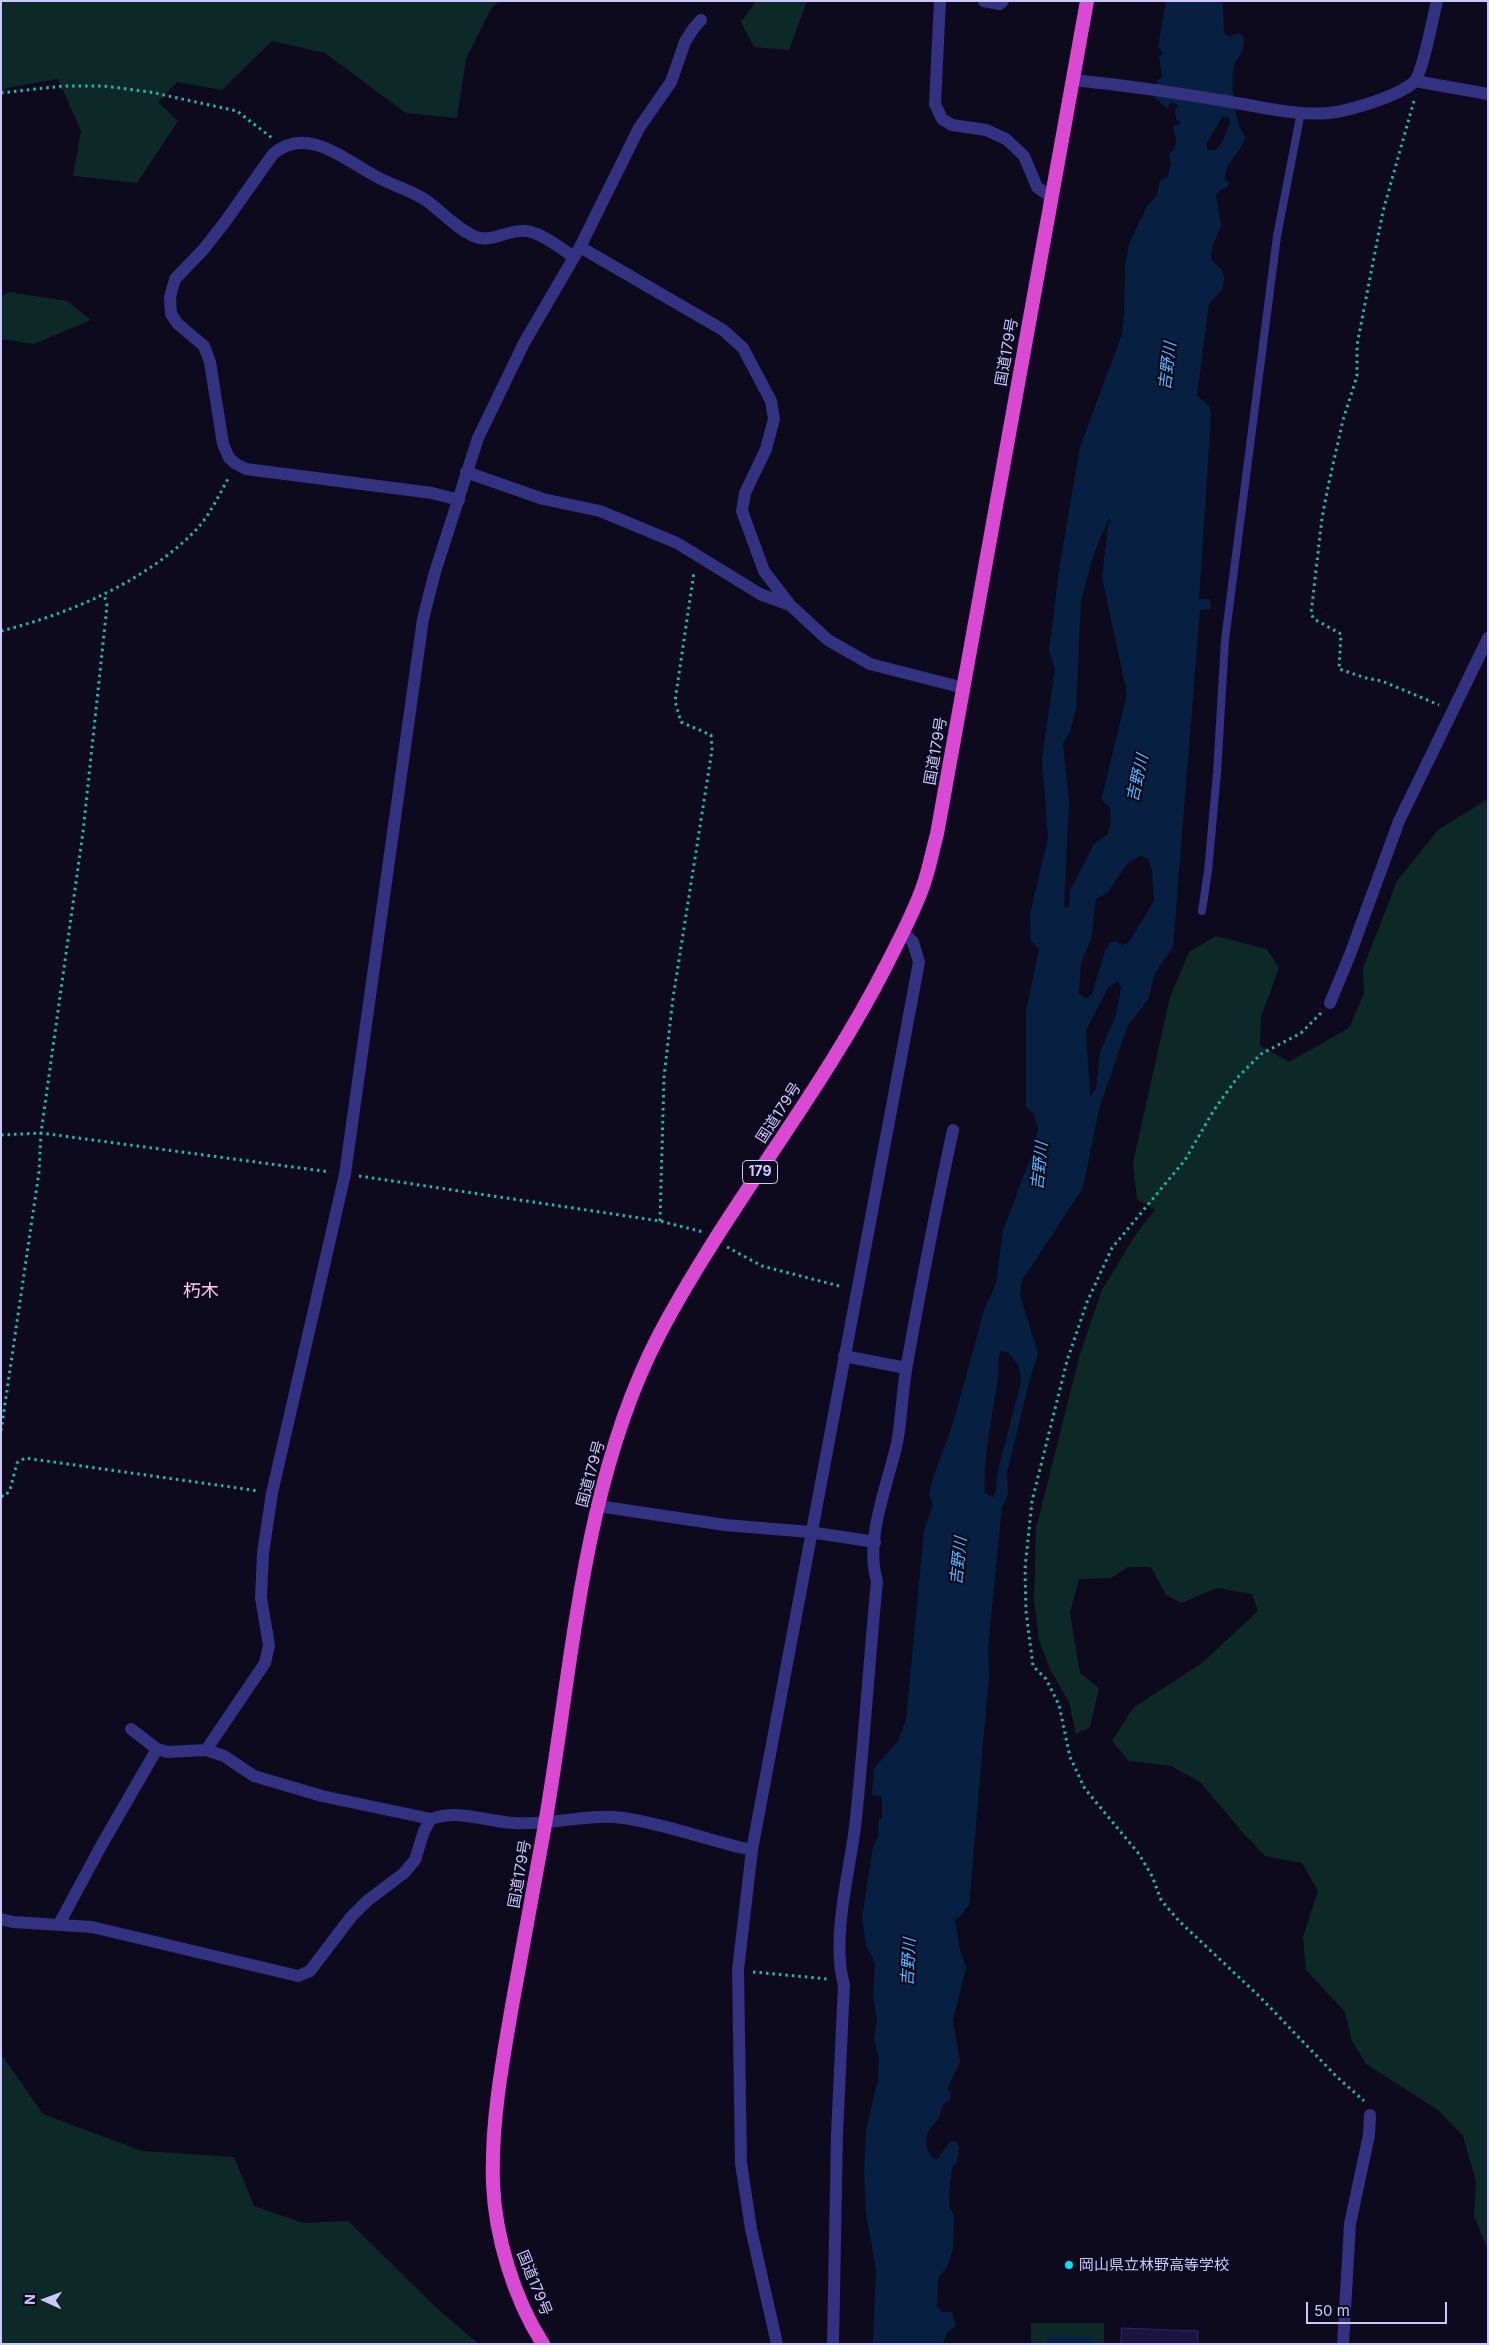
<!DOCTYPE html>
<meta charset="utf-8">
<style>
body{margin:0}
#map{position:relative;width:1489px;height:2345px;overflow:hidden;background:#0d0a1e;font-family:Inter,sans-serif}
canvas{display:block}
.frame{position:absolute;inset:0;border:2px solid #ccc8ff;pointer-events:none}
.north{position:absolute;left:20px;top:2275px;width:50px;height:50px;-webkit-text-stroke:4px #0d0a1e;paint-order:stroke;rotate:272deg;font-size:14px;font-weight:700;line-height:20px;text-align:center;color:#ccc8ff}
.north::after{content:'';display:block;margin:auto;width:18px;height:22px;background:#ccc8ff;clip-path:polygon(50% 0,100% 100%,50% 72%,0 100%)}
.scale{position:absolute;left:1306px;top:2302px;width:141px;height:22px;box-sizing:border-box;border:2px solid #ccc8ff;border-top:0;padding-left:6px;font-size:15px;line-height:18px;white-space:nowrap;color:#ccc8ff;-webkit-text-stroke:4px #0d0a1e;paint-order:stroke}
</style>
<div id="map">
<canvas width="1489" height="2345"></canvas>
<div class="frame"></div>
<div class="north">N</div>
<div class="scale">50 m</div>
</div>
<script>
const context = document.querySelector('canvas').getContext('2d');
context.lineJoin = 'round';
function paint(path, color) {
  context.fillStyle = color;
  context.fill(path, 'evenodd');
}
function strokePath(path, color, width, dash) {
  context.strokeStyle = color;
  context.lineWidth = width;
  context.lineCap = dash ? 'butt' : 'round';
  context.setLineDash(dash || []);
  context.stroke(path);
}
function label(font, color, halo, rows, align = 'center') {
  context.font = font + ' Inter,"Noto Sans JP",sans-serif';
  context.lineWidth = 4.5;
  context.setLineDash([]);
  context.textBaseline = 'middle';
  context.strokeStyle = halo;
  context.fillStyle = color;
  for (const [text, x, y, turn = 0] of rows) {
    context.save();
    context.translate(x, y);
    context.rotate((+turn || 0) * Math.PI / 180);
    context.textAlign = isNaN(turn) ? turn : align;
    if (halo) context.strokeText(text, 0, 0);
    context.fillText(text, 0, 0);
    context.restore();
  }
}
paint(new Path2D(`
 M1,1H500L492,7L466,59L457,118L406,113L325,53L272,41L222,90L177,82L158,102L178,121L137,183L73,176L81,131L58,79L7,88L1,94Z
 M756,1H807L789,50L754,47L741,22Z
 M9,292L67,301L91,320L34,344L1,339V296Z
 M1488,799V2250L1474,2216L1476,2182L1463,2136L1438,2110L1366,2064L1352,2041L1345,2012L1306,1970L1303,1937L1318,1891L1302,1863L1265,1856L1245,1835L1200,1782L1171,1766L1129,1761L1112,1741L1133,1708L1202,1663L1258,1611L1252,1594L1217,1588L1181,1603L1166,1595L1151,1567H1128L1111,1578L1079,1579L1070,1613L1080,1673L1099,1688L1090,1727L1076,1734L1069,1702L1050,1669L1039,1640L1034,1600L1036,1528L1080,1354L1102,1290L1136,1234L1155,1210L1137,1199L1133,1163L1170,997L1189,952L1216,936L1267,949L1279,968L1261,1017L1260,1046L1289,1062L1349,1028L1364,994L1363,968L1397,881L1438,830Z
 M1,2054L43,2114L142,2151L234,2157L254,2206L303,2223L348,2221L441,2312L479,2344H1Z
 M1031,2323H1104V2344H1031Z`), '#0d2927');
paint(new Path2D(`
 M1223,1L1224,33L1229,37L1239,33L1244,38C1245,56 1234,58 1233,71C1231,85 1235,126 1245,136C1243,152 1224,162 1225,180L1229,182L1227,187L1220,190L1216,195L1221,226L1212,248L1211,258L1215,264L1222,270L1224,277L1223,288L1209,304L1197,395L1210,407L1211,416L1199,599H1210L1211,609L1200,610L1173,947L1155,973L1148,1000L1128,1025L1099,1109L1083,1188L1021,1282L1020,1296L1038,1353L1029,1382L1007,1473L1008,1495L1002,1507L988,1649L989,1675L969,1906L965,1909L964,1913L955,1920L960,1951L966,1968L953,2020L960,2062L947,2089L951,2093L950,2100C941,2105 942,2107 940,2116C939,2121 933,2124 930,2129C923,2140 926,2153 936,2160L950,2142L956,2141L959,2146L957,2162L952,2168L949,2195L950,2208L954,2216L953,2249L947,2267L938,2278L937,2307L943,2312H952L956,2326L947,2333L943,2344H873L876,2271L866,2213L864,2174L866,2130L878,2079L879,2058L874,2038L877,2021L873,1996L875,1963L866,1945L862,1917L873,1847L878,1837L879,1819H882V1797L872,1795L874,1768L898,1741L906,1720L924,1531L933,1504L929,1494L933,1478L954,1420L984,1310L996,1284L1003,1230L1034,1149L1038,1129L1033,1113L1026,1106V1011L1039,949L1031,941L1030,914L1048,838L1042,758L1055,668L1049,651L1060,563L1080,447L1122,334L1124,313L1125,266L1129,244L1147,206L1157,196L1160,180L1167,177L1171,165L1169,154L1175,149L1176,139L1173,126L1181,124L1176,119L1175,111L1178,105L1171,102L1167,109L1155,98L1157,80L1162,77L1159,57L1163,53L1158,47L1166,1ZM1223,116L1229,118L1230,123C1224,134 1226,139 1216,150H1208L1206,144ZM1109,518L1111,520L1108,526L1102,577L1127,694L1102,797L1103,802L1110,808L1111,822L1108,834L1094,844L1070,890L1069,906L1064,908L1069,801L1063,744L1071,729L1076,708L1081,600L1094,553ZM1140,856L1147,858L1152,870L1154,901L1129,942L1123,945L1114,941L1110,942L1105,951L1092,994L1086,999L1079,993L1081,963L1091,939L1096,899L1108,892L1127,864ZM1118,981L1121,987L1116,1015L1100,1052L1096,1089L1090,1096L1086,1030L1108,988ZM1001,1351L1008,1352L1019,1366L1021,1382L997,1474L996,1491L993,1497L985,1493C983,1452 993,1417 998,1377C999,1368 997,1360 1001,1351Z
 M1047,2337H1092V2344H1047Z`), '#071f40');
const building = new Path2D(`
 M1122,2328L1198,2331V2344H1121Z`);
paint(building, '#1c1540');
strokePath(building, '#31266e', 1);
strokePath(new Path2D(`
 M1,93L63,86H104L150,92L237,111L272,138
 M1414,101L1383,211L1357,345V376L1343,420L1328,487L1322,518L1311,614L1314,619L1341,634L1339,669L1366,678L1382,681L1439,705
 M1,631C69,614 144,582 194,532C209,517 219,495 229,477
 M1321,1013L1301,1033L1261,1054L1237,1078L1214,1110L1185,1160L1112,1248L1087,1302L1067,1361L1032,1501L1025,1569L1026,1611L1033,1666L1046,1679L1059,1705L1070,1757L1085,1789L1139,1854L1152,1876L1161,1900L1179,1921L1259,1996L1336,2076L1364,2101
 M1,1135L41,1133L330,1172
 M359,1176L660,1221L703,1232
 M660,1221L664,1077L673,998L712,750L711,735L681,722L675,701L694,572
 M727,1247L762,1266L843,1287
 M1,1431L39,1172L41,1133L83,832L107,606L104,594
 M1,1496H5L10,1490L17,1463L25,1458L259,1491
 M753,1972L828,1979`), '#25b6a8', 3, [2.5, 4]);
strokePath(new Path2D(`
 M1202,911L1208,871L1217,773L1225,640L1277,236L1301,112`), '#323281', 8);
strokePath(new Path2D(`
 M940,1L935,104L942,119L952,125L986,130L1006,139L1024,156L1037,187L1051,197
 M984,1L1000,4L1003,1
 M1072,80C1125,85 1178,93 1231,102C1262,107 1297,116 1329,113C1349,111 1399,96 1414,82C1423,73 1433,16 1437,1
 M1415,81L1488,94
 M580,247L723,330L743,348L771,401L774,419L766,449L745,493L742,511L764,571L790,605L828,640L870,664L964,688
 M466,472L543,499L600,511L677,543L760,594L790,605
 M459,500L432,493L246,469L236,464L229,458L223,444L210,362L204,346L178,324L171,314L170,297L175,279L203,250L225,222L273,154C308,124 347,162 379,178C394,186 413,191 427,201C442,212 458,230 476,237C492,242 504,232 520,231C537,229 560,248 574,257
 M1330,1003L1351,952L1399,821L1488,638
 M844,1356L906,1368
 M598,1506L725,1525L810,1532L875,1542
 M131,1729L157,1749L167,1752L206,1750L224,1756L254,1776L322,1796L431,1819
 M206,1750L265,1663L269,1645L261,1598L263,1553L272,1493L345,1174L423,619L435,572L478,438L524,343L580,247L639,128L671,82L685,42L693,29L701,20
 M1,1919L13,1922L92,1927L298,1976L310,1971L351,1917L367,1901L404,1873L415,1860L424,1831L431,1819C460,1809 484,1821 513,1823C550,1826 586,1813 623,1818C667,1824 709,1841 752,1850
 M59,1924L101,1846L157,1749
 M777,2344L751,2229L741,2163L738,1970L752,1850L919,962L913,942L903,932
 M833,2344L837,2134L844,1985C831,1939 849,1875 855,1827C864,1745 869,1663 877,1581C864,1540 888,1484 897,1443C902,1417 902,1390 907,1364C921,1286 936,1208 953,1130
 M1343,2344L1350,2224L1369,2135L1370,2115`), '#323281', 12);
strokePath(new Path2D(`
 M543,2344C514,2299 495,2236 493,2183C491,2124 502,2064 512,2006C523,1947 533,1889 544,1830C573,1666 581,1485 659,1335C727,1206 822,1093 888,962C900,938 913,914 922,889C929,871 932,852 937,834L1087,1`), '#da49d2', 14);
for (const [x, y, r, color] of [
 [1069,2265,5,"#00e4f3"]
]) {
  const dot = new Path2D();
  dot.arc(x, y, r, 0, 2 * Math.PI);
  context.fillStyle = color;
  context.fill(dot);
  strokePath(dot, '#0d0a1e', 2);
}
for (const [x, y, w] of [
 [760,1172,35]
]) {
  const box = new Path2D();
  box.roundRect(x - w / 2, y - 11.5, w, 23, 4);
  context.fillStyle = '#0d0a1e';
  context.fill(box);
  strokePath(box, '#ccc8ff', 1);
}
label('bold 14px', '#ccc8ff', null, [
 ["179",760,1172]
]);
label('15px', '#ccc8ff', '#0d0a1e', [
 ["国道179号",1007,352,-80],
 ["国道179号",936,751,-80],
 ["国道179号",779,1113,-57],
 ["国道179号",591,1474,-75],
 ["国道179号",520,1874,-80],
 ["国道179号",534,2283,68]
]);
label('15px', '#ccc8ff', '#0d0a1e', [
 ["岡山県立林野高等学校",1079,2265]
], 'left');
label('italic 16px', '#56b7ff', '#0d0a1e', [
 ["吉野川",1168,366,-83],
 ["吉野川",1138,778,-77],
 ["吉野川",1040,1166,-84],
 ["吉野川",959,1561,-84],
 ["吉野川",909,1962,-87]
]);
label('18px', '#ffcaee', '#0d0a1e', [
 ["朽木",201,1292]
]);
</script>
